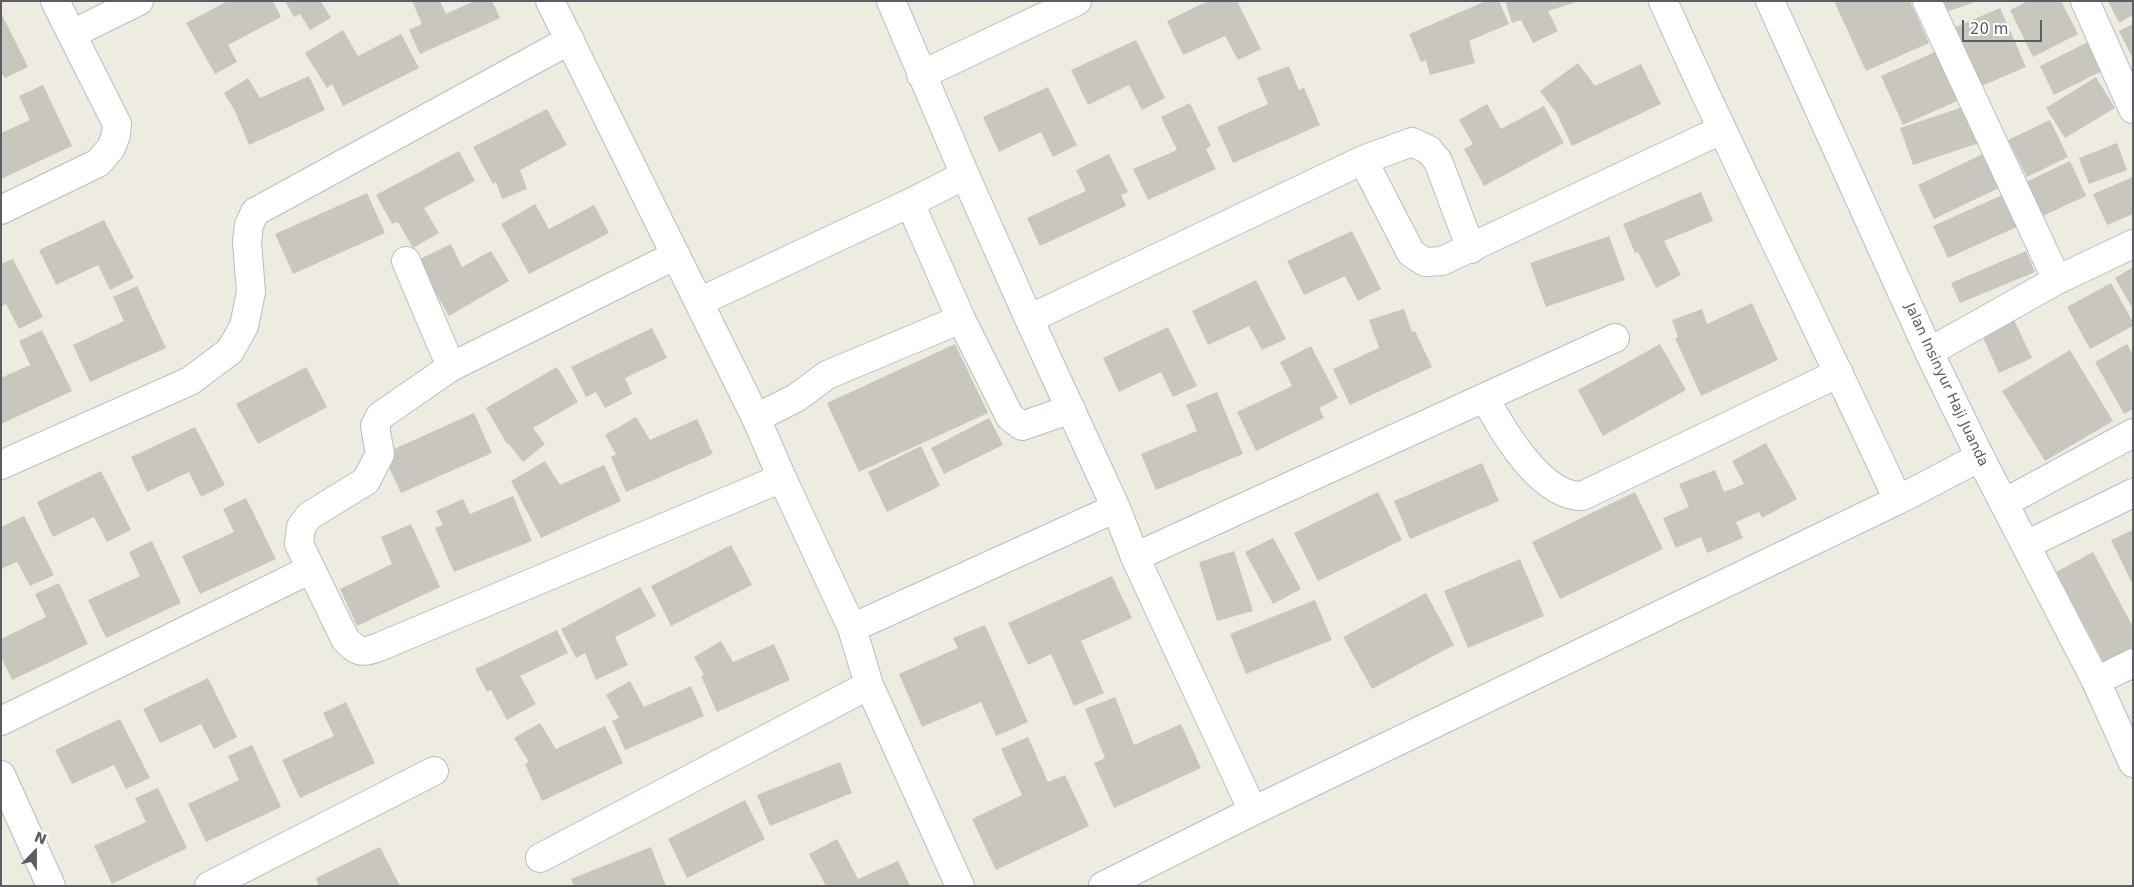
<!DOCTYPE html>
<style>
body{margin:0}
#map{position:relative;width:2134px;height:887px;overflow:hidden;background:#eeece1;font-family:"DejaVu Sans",sans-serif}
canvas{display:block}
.frame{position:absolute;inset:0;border:2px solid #5a5e64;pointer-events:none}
.north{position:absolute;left:10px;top:827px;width:50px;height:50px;-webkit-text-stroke:4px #fff;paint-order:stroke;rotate:22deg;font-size:14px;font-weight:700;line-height:20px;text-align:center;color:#5a5e64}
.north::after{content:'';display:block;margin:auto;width:18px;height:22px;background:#5a5e64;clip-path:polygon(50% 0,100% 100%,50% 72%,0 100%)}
.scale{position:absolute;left:1962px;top:20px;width:80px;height:22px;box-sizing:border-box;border:2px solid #5a5e64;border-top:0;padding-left:6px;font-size:15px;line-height:18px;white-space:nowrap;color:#5a5e64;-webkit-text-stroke:4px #fff;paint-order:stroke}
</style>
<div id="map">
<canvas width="2134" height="887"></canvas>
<div class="frame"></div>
<div class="north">N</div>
<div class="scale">20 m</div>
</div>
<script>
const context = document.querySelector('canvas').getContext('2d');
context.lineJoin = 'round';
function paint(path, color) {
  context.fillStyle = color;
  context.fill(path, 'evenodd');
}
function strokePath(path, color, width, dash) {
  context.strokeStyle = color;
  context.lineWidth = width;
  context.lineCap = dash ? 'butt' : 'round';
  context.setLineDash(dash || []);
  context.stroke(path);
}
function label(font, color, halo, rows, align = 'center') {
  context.font = font + ' "DejaVu Sans",sans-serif';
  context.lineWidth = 5;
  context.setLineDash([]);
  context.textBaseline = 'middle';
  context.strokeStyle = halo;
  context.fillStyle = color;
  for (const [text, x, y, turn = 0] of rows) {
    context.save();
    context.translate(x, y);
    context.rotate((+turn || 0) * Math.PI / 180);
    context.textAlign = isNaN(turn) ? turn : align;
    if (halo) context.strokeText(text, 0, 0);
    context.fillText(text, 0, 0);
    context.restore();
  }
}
paint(new Path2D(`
 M228,1H273L281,17L228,45L237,62L215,74L186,23Z
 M285,1H324L322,3L331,18L310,30L300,14L294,17Z
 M412,1H440L446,14L474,1H492L500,18L420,54L409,30L422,24Z
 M1208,1H1237L1261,49L1238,60L1225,36L1183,55L1167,21Z
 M1486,1H1499L1509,24L1469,41L1475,63L1430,75L1426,60L1421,62L1409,34Z
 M1505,1H1576V2L1548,11L1558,31L1533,43L1521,20L1512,23Z
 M1834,1H1910L1929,43L1866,71Z
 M1942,1H1975V2L1946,12Z
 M2028,1H2061L2078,34L2033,57L2010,10Z
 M2108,1H2133V15L2119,23Z
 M2000,8L2026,67L1977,88L1951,29Z
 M1,13L28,67L5,78L1,72Z
 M2133,24V59L2119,31Z
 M343,30L358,56L401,34L419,68L343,106L332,84L327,88L305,53Z
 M1136,40L1165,98L1142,110L1129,85L1088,105L1071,70Z
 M2090,41L2104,70L2054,95L2040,66Z
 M1942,49L1964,98L1903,125L1881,76Z
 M1578,63L1595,86L1641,64L1661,104L1572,146L1557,114L1540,91Z
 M1289,66L1299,90L1304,88L1320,125L1233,163L1217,127L1268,104L1257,78Z
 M309,76L325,110L249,145L235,111L224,93L248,78L260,98Z
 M2096,77L2115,108L2065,138L2046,108Z
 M43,85L72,146L1,179V133L30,120L19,96Z
 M1048,87L1077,145L1053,157L1041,132L999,152L983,117Z
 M1190,103L1211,146L1206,149L1216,169L1148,200L1133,169L1177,150L1161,117Z
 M1487,104L1501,129L1544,106L1564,143L1484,186L1464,149L1473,144L1459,120Z
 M1966,106L1979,143L1913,165L1900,128Z
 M547,109L567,145L520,170L527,189L502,199L496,182L493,184L473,147Z
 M2050,120L2068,157L2027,177L2008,140Z
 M2117,143L2127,170L2089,184L2079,158Z
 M459,151L475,181L424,208L439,233L413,248L398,222L392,224L376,195Z
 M1987,152L2003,186L1934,219L1918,185Z
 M1109,154L1128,192L1121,195L1126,206L1040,246L1027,218L1086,191L1076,170Z
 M2070,161L2086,196L2036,219L2020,185Z
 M2133,177V214L2107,225L2093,194Z
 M1701,192L1713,221L1664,241L1681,275L1656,288L1638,252L1635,253L1623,224Z
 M367,193L385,233L293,274L275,234Z
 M2007,193L2021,225L1948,258L1933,226Z
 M535,204L549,229L594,205L609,233L529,274L501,224Z
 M104,220L134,278L110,290L98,265L56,285L39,250Z
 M1352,231L1381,289L1358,301L1345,276L1304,295L1287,261Z
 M1609,236L1625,280L1546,307L1530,263Z
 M451,244L462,267L491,251L509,281L449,316L431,285L420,259Z
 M2026,251L2035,272L1960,303L1951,283Z
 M13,259L43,317L19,329L6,304L1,306V264Z
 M2133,267V309L2115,278Z
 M1256,280L1286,339L1262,350L1249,326L1208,345L1192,311Z
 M2111,283L2133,322V326L2090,349L2067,307Z
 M137,286L166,348L90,382L73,345L124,321L113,297Z
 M1752,303L1778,360L1701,396L1675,338L1678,337L1672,320L1702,309L1707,324Z
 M1404,309L1412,332L1415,331L1432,367L1350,405L1333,369L1379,348L1369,320Z
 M2013,318L2032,358L1999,373L1981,333Z
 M1168,327L1197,386L1173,397L1161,372L1119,392L1103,358Z
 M652,328L667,358L625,378L632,394L605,408L596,392L586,397L571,367Z
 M42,330L72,391L1,424V378L30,365L19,341Z
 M955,344L988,413L859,472L827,403Z
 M1660,344L1686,390L1603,436L1578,390Z
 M2127,344L2133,355V409L2124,414L2095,362Z
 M1311,346L1338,398L1319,408L1324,418L1256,451L1237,412L1292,386L1280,362Z
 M2070,350L2113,421L2045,461L2002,391Z
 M306,367L327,407L258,444L236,404Z
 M557,367L578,402L533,428L545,444L523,462L508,443L507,444L486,408Z
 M1217,392L1243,454L1156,490L1141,454L1197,431L1186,405Z
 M474,413L492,453L401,493L383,454Z
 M636,417L650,440L697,419L713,454L626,492L611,457L616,454L605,435Z
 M989,418L1003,445L944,474L931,448Z
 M195,427L225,485L201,497L189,472L147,492L131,457Z
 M1766,443L1797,499L1762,518L1759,512L1736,522L1743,538L1707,553L1701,537L1676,548L1663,518L1689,507L1679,484L1715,470L1724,492L1744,484L1732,461Z
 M921,446L940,486L887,512L868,472Z
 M545,461L560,485L604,465L621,501L541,538L511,481Z
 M1482,463L1499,501L1410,539L1394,501Z
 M101,471L131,530L107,542L94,517L53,537L37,502Z
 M1378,492L1402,540L1318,581L1294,533Z
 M1635,492L1663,549L1560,599L1532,542Z
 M513,496L532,541L454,572L435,528L443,525L436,511L463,499L470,514Z
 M246,498L276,559L200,594L182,556L234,532L223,509Z
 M24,516L54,575L30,586L17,562L1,569V527Z
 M411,524L440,587L357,626L340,589L392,564L381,537Z
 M2133,530V585L2111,540Z
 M1273,538L1301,589L1273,604L1245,552Z
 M152,541L181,603L106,638L88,600L140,576L129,552Z
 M731,545L752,585L671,626L651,586Z
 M1234,551L1253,611L1217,621L1199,562Z
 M2093,552L2133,627V648L2104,663L2056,572Z
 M1520,559L1544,616L1468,648L1444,591Z
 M1112,576L1132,618L1081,641L1104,693L1074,706L1051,654L1028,665L1008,623Z
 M59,583L88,644L12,680L1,657V639L46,617L35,594Z
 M640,587L656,616L615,637L628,665L596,680L585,653L576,658L561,629Z
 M1426,593L1454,645L1372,689L1343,637Z
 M1315,600L1332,640L1246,674L1230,634Z
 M985,625L1028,722L996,736L981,702L922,727L899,674L958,648L953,638Z
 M557,630L568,653L520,676L536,704L507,720L491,690L487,692L475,669Z
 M721,641L733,662L774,644L790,680L717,712L701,676L704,675L694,657Z
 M208,678L237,737L214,749L201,724L160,743L143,709Z
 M630,681L644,707L691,686L704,716L625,750L612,721L619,718L606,695Z
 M1115,697L1134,745L1181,724L1201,768L1114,808L1094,763L1105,758L1085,709Z
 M346,702L375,763L300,798L282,760L334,736L323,713Z
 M120,719L150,778L126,789L114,765L72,784L55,750Z
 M540,723L556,749L605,726L623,763L542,801L525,764L529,762L514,738Z
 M1028,737L1048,782L1065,775L1089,826L996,870L972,819L1022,795L1001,749Z
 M252,745L281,807L206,842L188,804L239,780L228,756Z
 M840,762L852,793L770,826L757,795Z
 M158,788L187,848L112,884L94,846L146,822L135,798Z
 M745,800L765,839L687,878L668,839Z
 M837,839L858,879L898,861L910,886H826L809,854Z
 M380,847L400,886H319L316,878Z
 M651,847L666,886H574L571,879Z`), '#c9c6be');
const minor = new Path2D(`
 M550,1L756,418L782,478L852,628L869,685L960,886
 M1663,1C1738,169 1821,333 1898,500
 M1927,1L2057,280
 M2085,1L2133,109
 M72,34L139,1
 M921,75L1077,1
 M1363,160L1411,253L1425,262L1442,261L1721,130
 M910,203L961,319L1010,417L1022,426L1071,409
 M1,210L98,163L111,148L116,135L117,124L55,1
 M406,261L451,367L676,255
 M699,302L910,203L965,175L891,1
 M1029,319L1363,160L1412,142L1429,150L1438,161L1471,249
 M1929,352L2057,280L2133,244
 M451,367L380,416L375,426L380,454L366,481L309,516L301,527L299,544L345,639C358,652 361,654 379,647L782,478
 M1485,398C1502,430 1541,497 1582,496L1839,373
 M756,418L796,398L827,375L961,319
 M1,465L190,381L230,351L244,326L251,292L247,242L249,225L255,212L570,40
 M2004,503L2133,433
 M1116,508L1135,557L1253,811
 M2026,545L2133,493
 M1135,557L1615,338
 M852,628L1116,508L1029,319L965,175
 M2096,681L2133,663
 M1,721L311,569
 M1,775L51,886
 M540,858L869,685
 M209,886L434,771
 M1103,886L1253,811L1898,500L1980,457`);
const tertiary = new Path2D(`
 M1770,1L1929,352L1980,457L2096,681L2133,763`);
strokePath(minor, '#b9bcc2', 30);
strokePath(tertiary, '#b9bcc2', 30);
strokePath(minor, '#fff', 28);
strokePath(tertiary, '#fff', 28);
label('14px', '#5a5e64', '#fff', [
 ["Jalan Insinyur Haji Juanda",1946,385,65]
]);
</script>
